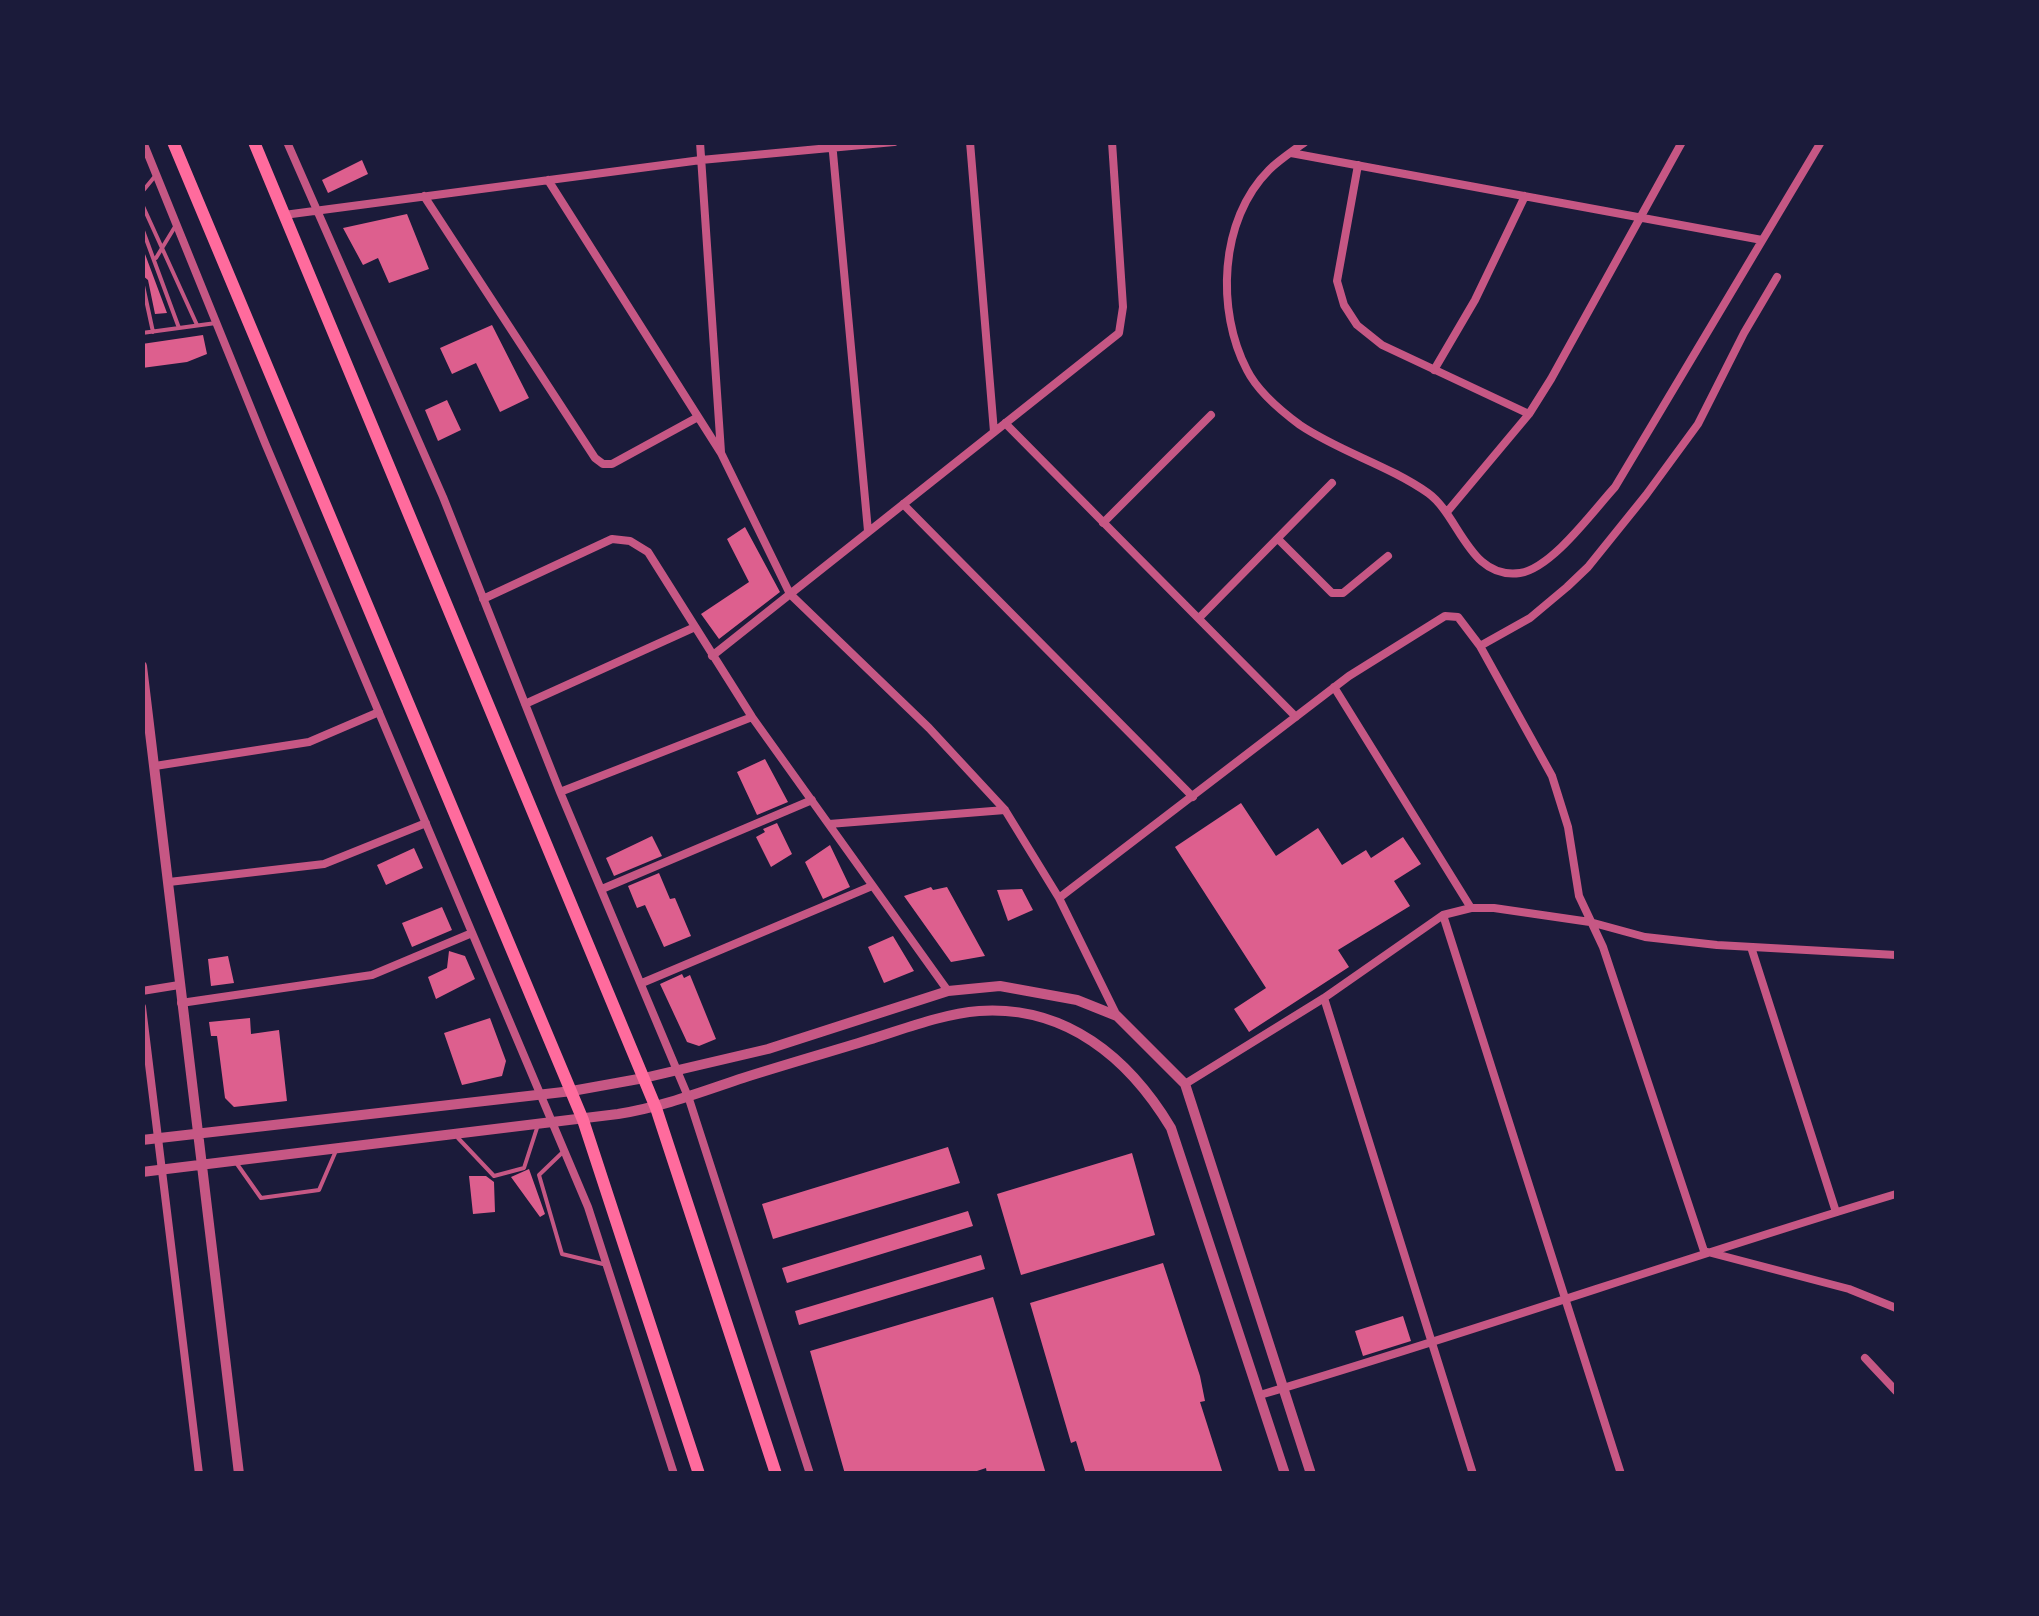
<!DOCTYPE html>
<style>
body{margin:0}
#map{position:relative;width:2039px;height:1616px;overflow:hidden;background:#1b1b3a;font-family:Rubik,sans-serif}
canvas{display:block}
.frame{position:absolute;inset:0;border:145px solid #1b1b3a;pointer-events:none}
</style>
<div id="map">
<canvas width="2039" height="1616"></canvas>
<div class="frame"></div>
</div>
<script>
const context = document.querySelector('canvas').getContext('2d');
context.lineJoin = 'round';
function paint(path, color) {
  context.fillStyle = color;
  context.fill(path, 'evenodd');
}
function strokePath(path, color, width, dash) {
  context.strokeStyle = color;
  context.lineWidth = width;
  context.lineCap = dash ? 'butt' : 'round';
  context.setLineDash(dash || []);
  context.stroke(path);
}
paint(new Path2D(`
 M362,160L368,174L328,193L322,180Z
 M407,214L429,269L389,283L378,258L363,265L343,228Z
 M142,246L167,313L155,314L148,280L142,275Z
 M492,325L529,398L500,412L476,363L452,374L440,348Z
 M203,335L207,354L187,362L142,368V344Z
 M447,400L461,430L438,441L425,410Z
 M745,527L780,592L719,639L701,614L749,582L727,539Z
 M765,759L788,802L757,815L737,772Z
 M1241,803L1276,856L1318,828L1342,865L1366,850L1371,858L1403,837L1421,864L1394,881L1410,906L1338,950L1349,967L1249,1032L1234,1009L1266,988L1175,847Z
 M777,823L792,854L771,867L756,837L765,832L763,829Z
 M652,836L662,856L614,876L606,858Z
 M830,845L850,887L823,899L805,862Z
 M414,848L423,868L386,885L377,865Z
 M659,873L670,899L675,898L691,936L664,947L645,905L637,908L628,886Z
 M931,887L933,890L947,887L985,956L951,962L904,896Z
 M1022,889L1033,910L1008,921L997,890Z
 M442,907L452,930L412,947L402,923Z
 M893,936L914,971L884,983L868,947Z
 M449,951L465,956L475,979L436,999L428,977L447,968Z
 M228,956L234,983L211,986L208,959Z
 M682,974L684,978L690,975L716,1039L699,1046L687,1042L660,984Z
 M250,1018L251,1034L279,1030L287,1101L234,1107L225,1098L217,1036H211L209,1022Z
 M490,1018L506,1061L502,1076L462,1085L444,1033Z
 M948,1147L960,1183L773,1239L762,1204Z
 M1132,1153L1155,1235L1021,1275L997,1194Z
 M529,1169L545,1214L540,1217L511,1177Z
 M469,1176H486L494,1182L495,1212L473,1214Z
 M968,1211L973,1226L787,1283L782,1268Z
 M981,1255L985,1269L799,1325L795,1311Z
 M1163,1263L1200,1376L1205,1401L1200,1402L1223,1474H1086L1076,1441L1071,1443L1030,1303Z
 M993,1297L1046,1474H987L986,1468L968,1474H845L810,1351Z
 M1403,1316L1411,1341L1363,1356L1355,1331Z`), '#dd5f8e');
strokePath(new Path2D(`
 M142,192L156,175
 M142,204L197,325
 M142,228L179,328
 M156,258L176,225
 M142,281L153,332
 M142,333L216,323
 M458,1138L494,1176L524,1168L537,1128
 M565,1150L539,1175L562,1254L603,1264
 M237,1164L261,1198L319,1190L335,1153`), '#c65784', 4);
strokePath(new Path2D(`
 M143,142L265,443L588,1207L674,1474
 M287,142L443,497L560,792L689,1099L810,1474
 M700,142L721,452
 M832,142L868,531
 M970,142L994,432
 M1305,142C1293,151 1279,160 1269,170C1219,220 1216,311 1247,370C1258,392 1281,411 1300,425C1340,452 1388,465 1428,493C1460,516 1469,580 1520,573C1552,568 1593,511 1615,487L1821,142
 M1291,153L1762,240
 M1358,165L1337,281L1344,305L1357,325L1382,345L1529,414
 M548,180L721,453L790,594L929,728L1005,810L1059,898L1117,1016
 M424,196L595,458L603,464H612L698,417
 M284,215L701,160L894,142
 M1434,370L1475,300L1525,196
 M1005,423L1296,717
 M903,504L1193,797
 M1447,512L1529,414L1551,379L1682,142
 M1103,523L1211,415
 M1278,539L1332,593H1343L1388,556
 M483,599L612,539L630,541L648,552L752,717L948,991
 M1199,618L1332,483
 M1480,646L1530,618L1567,587L1588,567L1646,495L1698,424L1744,333L1777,277
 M712,656L1119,333L1123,307L1112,142
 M1334,687L1471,908
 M525,704L695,627
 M155,766L309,742L379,712
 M560,792L752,717
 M829,824L1005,810
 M169,882L324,864L426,823
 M602,889L812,800
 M1059,898L1349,676L1445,616L1458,617L1480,646L1552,776L1568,827L1579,896L1603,947L1704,1251L1849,1289L1896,1308
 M1443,915L1621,1474
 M1751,947L1836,1212
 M642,983L872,886
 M142,991L179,985
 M1324,998L1473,1474
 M181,1003L372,975L472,933
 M142,1007L199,1474
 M1185,1084L1324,998L1443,915L1471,908H1494L1590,922L1645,937L1717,945L1896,955
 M1865,1358L1896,1391
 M1260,1395C1474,1332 1683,1258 1896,1194`), '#c65784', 8);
strokePath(new Path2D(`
 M142,666L239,1474
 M142,1140L572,1091L644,1078L768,1049L948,991L1000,986L1077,1000L1117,1016L1185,1084L1311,1474
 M142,1172L618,1114C662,1107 701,1092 743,1078C784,1065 826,1053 868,1040C904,1029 942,1014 979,1011C1066,1005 1129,1058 1171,1128L1285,1474`), '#c65784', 10);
strokePath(new Path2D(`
 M173,142L583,1120L699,1474
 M254,142L656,1108L776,1474`), '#ff6b9d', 12);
</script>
